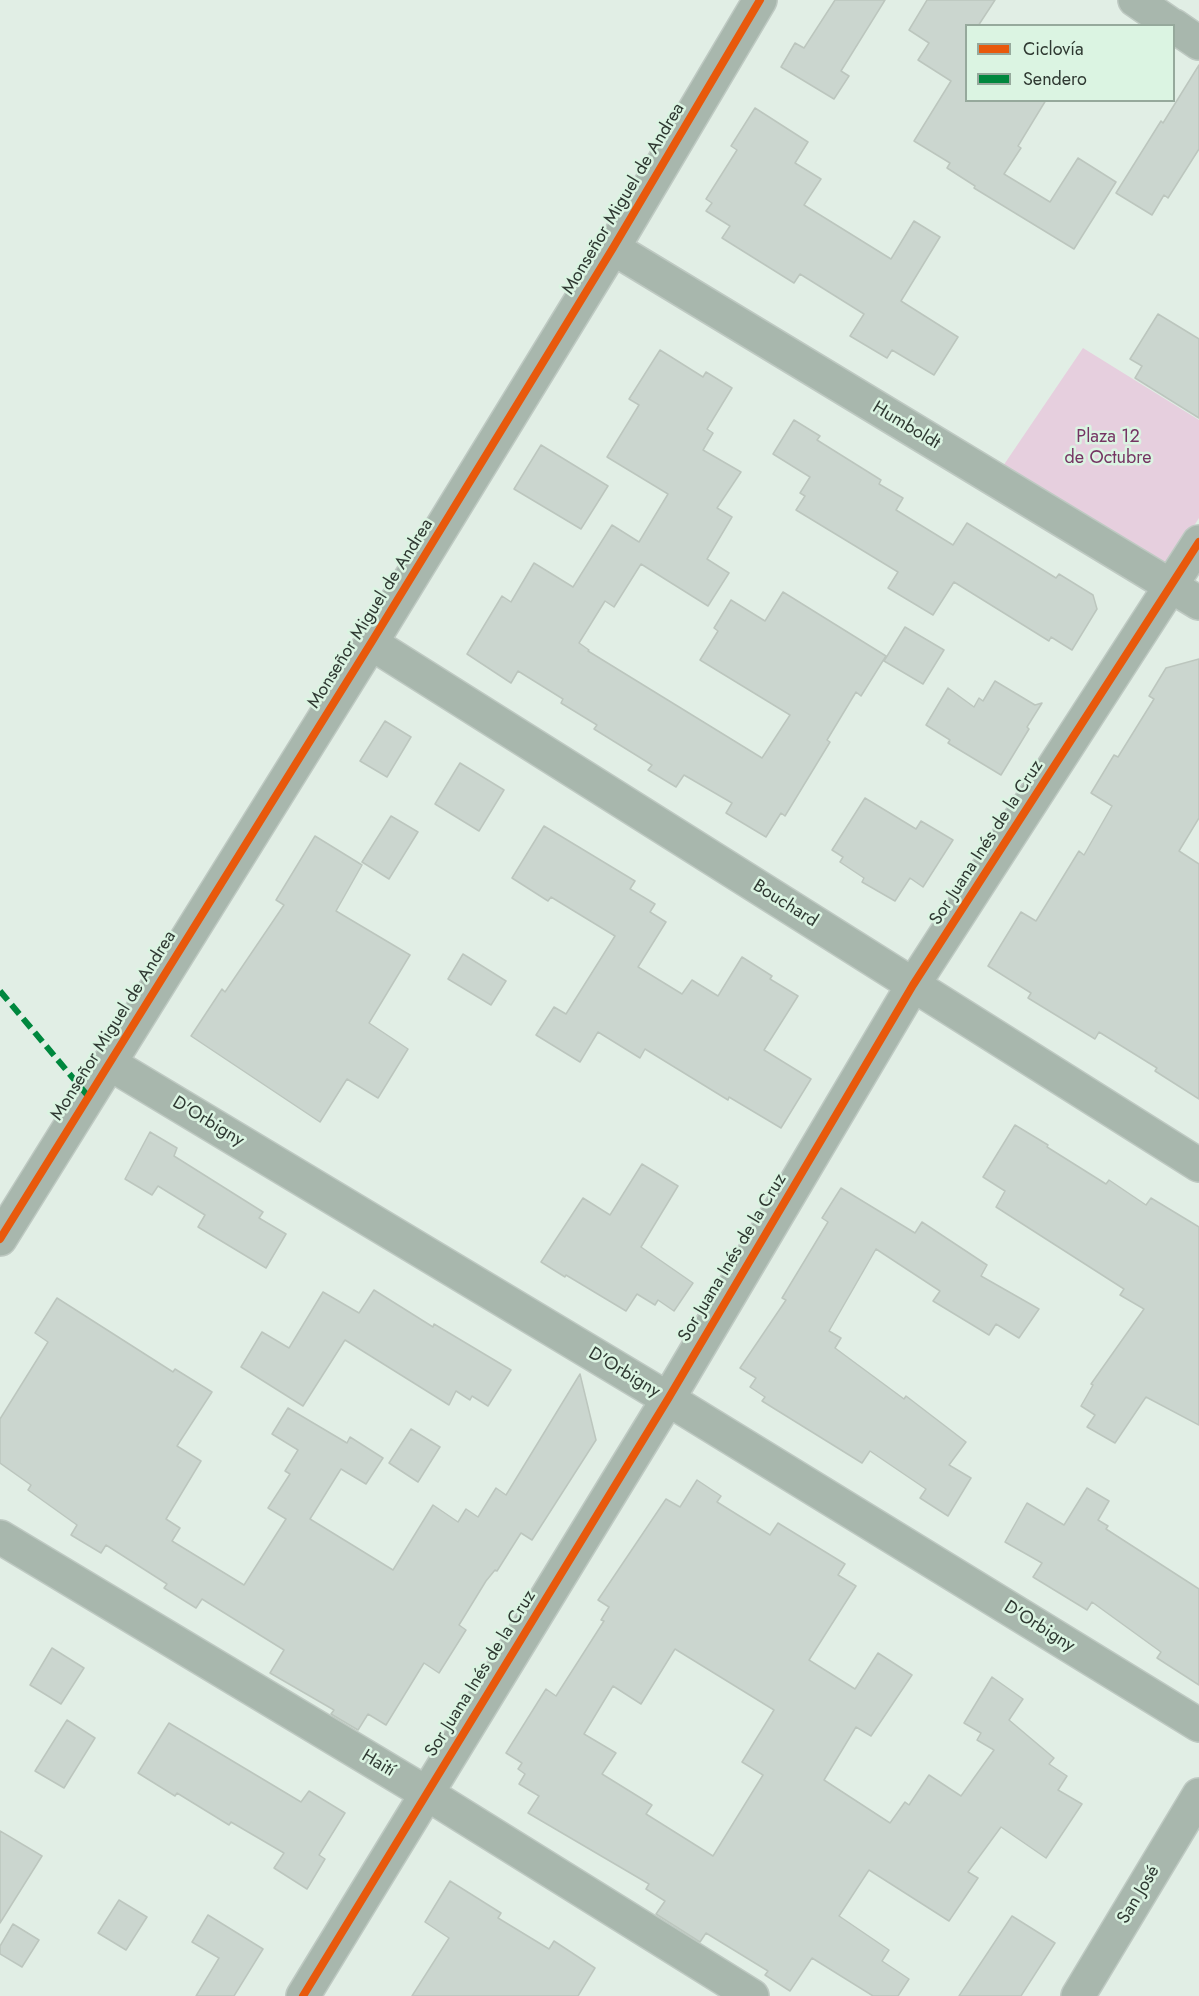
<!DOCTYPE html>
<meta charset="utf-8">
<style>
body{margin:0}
#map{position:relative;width:1199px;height:1996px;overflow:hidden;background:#e1eee5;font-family:Jost,sans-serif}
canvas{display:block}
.legend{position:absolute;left:965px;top:24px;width:210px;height:78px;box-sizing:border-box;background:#dbf4e2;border:2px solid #96a99c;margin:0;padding:8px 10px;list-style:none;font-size:18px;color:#2f3932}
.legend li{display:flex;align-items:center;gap:12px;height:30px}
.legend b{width:30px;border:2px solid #96a99c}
</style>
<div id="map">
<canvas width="1199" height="1996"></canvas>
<ul class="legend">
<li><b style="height:8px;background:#e8590c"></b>Ciclovía</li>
<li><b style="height:8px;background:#00873e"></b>Sendero</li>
</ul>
</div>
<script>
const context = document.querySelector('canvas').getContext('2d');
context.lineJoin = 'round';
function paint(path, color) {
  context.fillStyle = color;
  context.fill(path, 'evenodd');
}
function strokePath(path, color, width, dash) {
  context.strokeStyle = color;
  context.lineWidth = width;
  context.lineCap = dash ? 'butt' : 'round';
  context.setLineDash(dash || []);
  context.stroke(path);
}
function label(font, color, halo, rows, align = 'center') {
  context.font = font + ' Jost,sans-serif';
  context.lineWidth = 5;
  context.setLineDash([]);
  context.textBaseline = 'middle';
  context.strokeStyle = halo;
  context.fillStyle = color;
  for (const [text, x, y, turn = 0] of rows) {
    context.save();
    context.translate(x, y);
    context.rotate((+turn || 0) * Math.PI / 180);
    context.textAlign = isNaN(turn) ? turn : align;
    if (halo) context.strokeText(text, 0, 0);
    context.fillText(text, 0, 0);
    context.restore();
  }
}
paint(new Path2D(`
 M1083,348L1199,420V518L1167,568L1001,469Z`), '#e6cfde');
const building = new Path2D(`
 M835,0H885L841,71L849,76L834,99L781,67L795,43L804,48Z
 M927,0H995L978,26H966V100H1046L1018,146L1021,148L1004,174L1050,202L1078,158L1116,182L1074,249L974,188L975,186L947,168L950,163L914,141L951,81L918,60L929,43L909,30Z
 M1199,65V149L1168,198L1164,195L1152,215L1116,193L1161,121L1163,123Z
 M755,108L808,142L795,163L821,179L804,205L891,259L914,221L940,237L901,301L958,337L934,375L892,350L887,358L850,336L864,314L800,274L794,283L722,238L730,226L706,211L712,203L706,199L737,150L731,146Z
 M1158,314L1199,339V418L1135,378L1142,366L1130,359Z
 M660,350L703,377L706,372L732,388L707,429L713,433L703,450L741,472L717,508L732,517L707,559L729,573L708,606L641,564L614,607L605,601L579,643L589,650L588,651L762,758L790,715L700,660L718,631L714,628L731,600L765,621L783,592L886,656L861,696L856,692L827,740L830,742L785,816L781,813L766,837L726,813L732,803L684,775L676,787L648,770L652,765L594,729L597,725L561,703L563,699L518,671L511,683L467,654L502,596L511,602L534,563L573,587L612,525L639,542L668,494L607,457L639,405L629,399Z
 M794,420L820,436L817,440L881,480L879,484L903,498L896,510L953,545L967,523L1056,578L1059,574L1093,595L1097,609L1072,650L1051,637L1049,641L954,582L933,615L888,588L898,572L796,510L805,496L800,493L810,477L773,454Z
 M541,445L608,486L581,529L514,489Z
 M905,627L944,650L923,684L884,661Z
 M1199,659V818L1179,851L1199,864V1099L1155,1071L1157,1068L1099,1032L1095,1039L1028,998L1031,993L988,966L1021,912L1036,921L1079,851L1084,855L1112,806L1091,793L1114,755L1118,757L1154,699L1149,696L1166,668Z
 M995,681L1035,705L1042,703L1027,727L1029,729L1001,775L948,743L950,740L926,725L948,688L974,707L979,698L983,701Z
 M385,721L411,737L387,777L360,761Z
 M460,763L504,790L479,831L435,804Z
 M865,798L916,829L921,821L953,840L923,887L910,878L895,901L862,882L864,878L840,862L843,857L832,850Z
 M391,816L418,832L389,879L362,862Z
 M544,826L635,881L630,889L655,904L650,912L666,922L638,967L682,994L692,980L718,996L742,957L772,976L770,979L798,996L764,1050L811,1079L781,1128L729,1097L728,1100L645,1049L640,1058L598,1032L580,1062L536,1035L554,1007L566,1014L615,936L551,897L548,901L512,878Z
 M315,836L362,865L336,911L410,955L369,1023L408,1049L378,1098L347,1079L320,1122L191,1036L222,989L225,992L284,905L276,900Z
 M463,954L506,981L491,1005L448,979Z
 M1015,1125L1048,1145L1047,1147L1106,1184L1109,1180L1146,1205L1151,1198L1199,1227V1425L1146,1397L1115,1443L1087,1427L1095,1415L1081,1406L1093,1385L1091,1384L1144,1309L1120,1295L1124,1289L996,1207L1005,1191L983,1177Z
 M150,1132L177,1148L174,1156L263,1212L259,1218L286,1234L266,1268L198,1227L205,1215L158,1186L152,1195L125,1179Z
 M642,1164L678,1186L641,1247L693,1283L674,1311L658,1300L655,1305L637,1294L626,1311L566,1275L565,1277L541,1262L583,1198L610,1215Z
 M841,1188L915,1233L922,1222L987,1265L981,1276L1039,1309L1019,1338L996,1324L989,1335L933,1301L940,1291L876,1249L829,1331L841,1338L835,1348L904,1399L906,1396L966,1442L949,1465L971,1478L948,1516L920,1498L926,1489L870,1451L862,1463L762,1401L765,1397L750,1387L756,1378L740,1368L786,1300L782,1298L828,1222L822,1218Z
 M374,1290L433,1327L434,1324L511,1370L488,1406L472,1396L470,1400L456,1391L449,1405L345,1340L303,1406L241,1367L262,1332L289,1348L323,1292L359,1313Z
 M57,1298L173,1372L175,1369L212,1392L177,1446L201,1461L166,1519L180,1528L172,1541L244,1585L286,1519L268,1508L290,1474L285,1471L298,1450L272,1434L288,1408L347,1443L350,1437L383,1458L366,1484L341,1469L310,1519L393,1570L433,1505L458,1522L466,1509L478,1517L496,1488L506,1495L580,1374L596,1440L532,1540L521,1533L497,1571L495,1570L486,1581L459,1625L466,1630L439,1673L424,1663L386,1725L368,1714L358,1730L331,1714L334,1710L270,1673L284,1650L202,1599L196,1608L164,1588L167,1584L106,1545L101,1553L71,1535L77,1525L28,1490L31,1485L0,1463V1419L48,1342L35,1333Z
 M411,1429L440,1447L418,1482L389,1463Z
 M697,1480L721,1496L717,1502L770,1535L778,1523L845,1564L838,1575L856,1586L809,1660L855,1689L878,1653L912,1675L871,1736L856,1727L824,1780L890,1823L905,1802L909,1805L929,1775L961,1796L994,1750L977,1740L981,1733L964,1723L992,1677L1023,1699L1009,1720L1054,1758L1049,1764L1067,1776L1058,1790L1082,1804L1046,1858L1001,1827L968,1872L978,1878L949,1921L869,1870L839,1916L889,1950L882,1961L909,1979L898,1996H873L812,1958L790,1991L765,1975L768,1971L706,1933L700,1942L656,1914L665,1901L646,1889L649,1884L528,1813L539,1796L519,1784L525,1774L518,1769L522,1763L506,1753L546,1689L556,1696L604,1621L601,1620L609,1607L598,1600L666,1499L680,1507ZM675,1649L774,1710L742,1762L763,1775L713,1856L646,1814L652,1805L602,1774L616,1753L584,1734L613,1686L641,1704Z
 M1087,1488L1109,1501L1098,1520L1108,1526L1106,1529L1199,1589V1685L1157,1658L1161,1652L1092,1602L1087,1610L1033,1577L1042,1563L1005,1542L1027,1503L1064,1525Z
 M52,1648L84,1668L61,1704L30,1685Z
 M67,1720L95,1738L64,1788L35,1771Z
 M169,1723L301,1802L309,1791L345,1813L319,1855L325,1859L307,1889L274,1868L284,1853L231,1822L229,1825L177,1793L175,1796L138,1773Z
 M0,1831L42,1856L0,1923Z
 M450,1881L501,1913L498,1918L549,1949L554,1941L595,1968L578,1996H412L449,1938L425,1922Z
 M119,1900L147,1917L126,1950L98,1933Z
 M208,1915L263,1949L234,1996H196L219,1958L192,1942Z
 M1012,1916L1055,1943L1021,1996H959Z
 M13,1924L39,1940L22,1967L0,1954V1946Z`);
paint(building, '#cbd6cf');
strokePath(building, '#bcc6be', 1.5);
const minor = new Path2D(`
 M1135,0L1173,26
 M1174,26L1199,43
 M613,248L1199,603
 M371,643L1199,1165
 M109,1063L668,1399L1199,1725
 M0,1239L371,643L613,248L760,0
 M0,1537L426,1793L752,1996
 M303,1996L668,1399L913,985L1199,542
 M1078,1996L1199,1795`);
strokePath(minor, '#bec9c2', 36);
strokePath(minor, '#a8b7ad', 33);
strokePath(new Path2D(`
 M0,991L88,1096`), '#00873e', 6, [12, 6]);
strokePath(new Path2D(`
 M0,1239L371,643L613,248L760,0
 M303,1996L668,1399L913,985L1199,542`), '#e8590c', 8);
label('18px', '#2f3932', '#dbf4e2', [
 ["Monseñor Miguel de Andrea",624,199,-59],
 ["Humboldt",906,426,31],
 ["Monseñor Miguel de Andrea",371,614,-58],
 ["Sor Juana Inés de la Cruz",987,843,-57],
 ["Bouchard",785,904,32],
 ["Monseñor Miguel de Andrea",114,1026,-58],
 ["D'Orbigny",208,1122,31],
 ["Sor Juana Inés de la Cruz",733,1258,-59],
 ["D'Orbigny",624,1373,31],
 ["D'Orbigny",1039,1627,32],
 ["Sor Juana Inés de la Cruz",481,1674,-58],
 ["Haití",378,1764,31],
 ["San José",1139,1895,-59]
]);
label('18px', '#753463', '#dbf4e2', [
 ["Plaza 12",1108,438],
 ["de Octubre",1108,459]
]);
</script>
